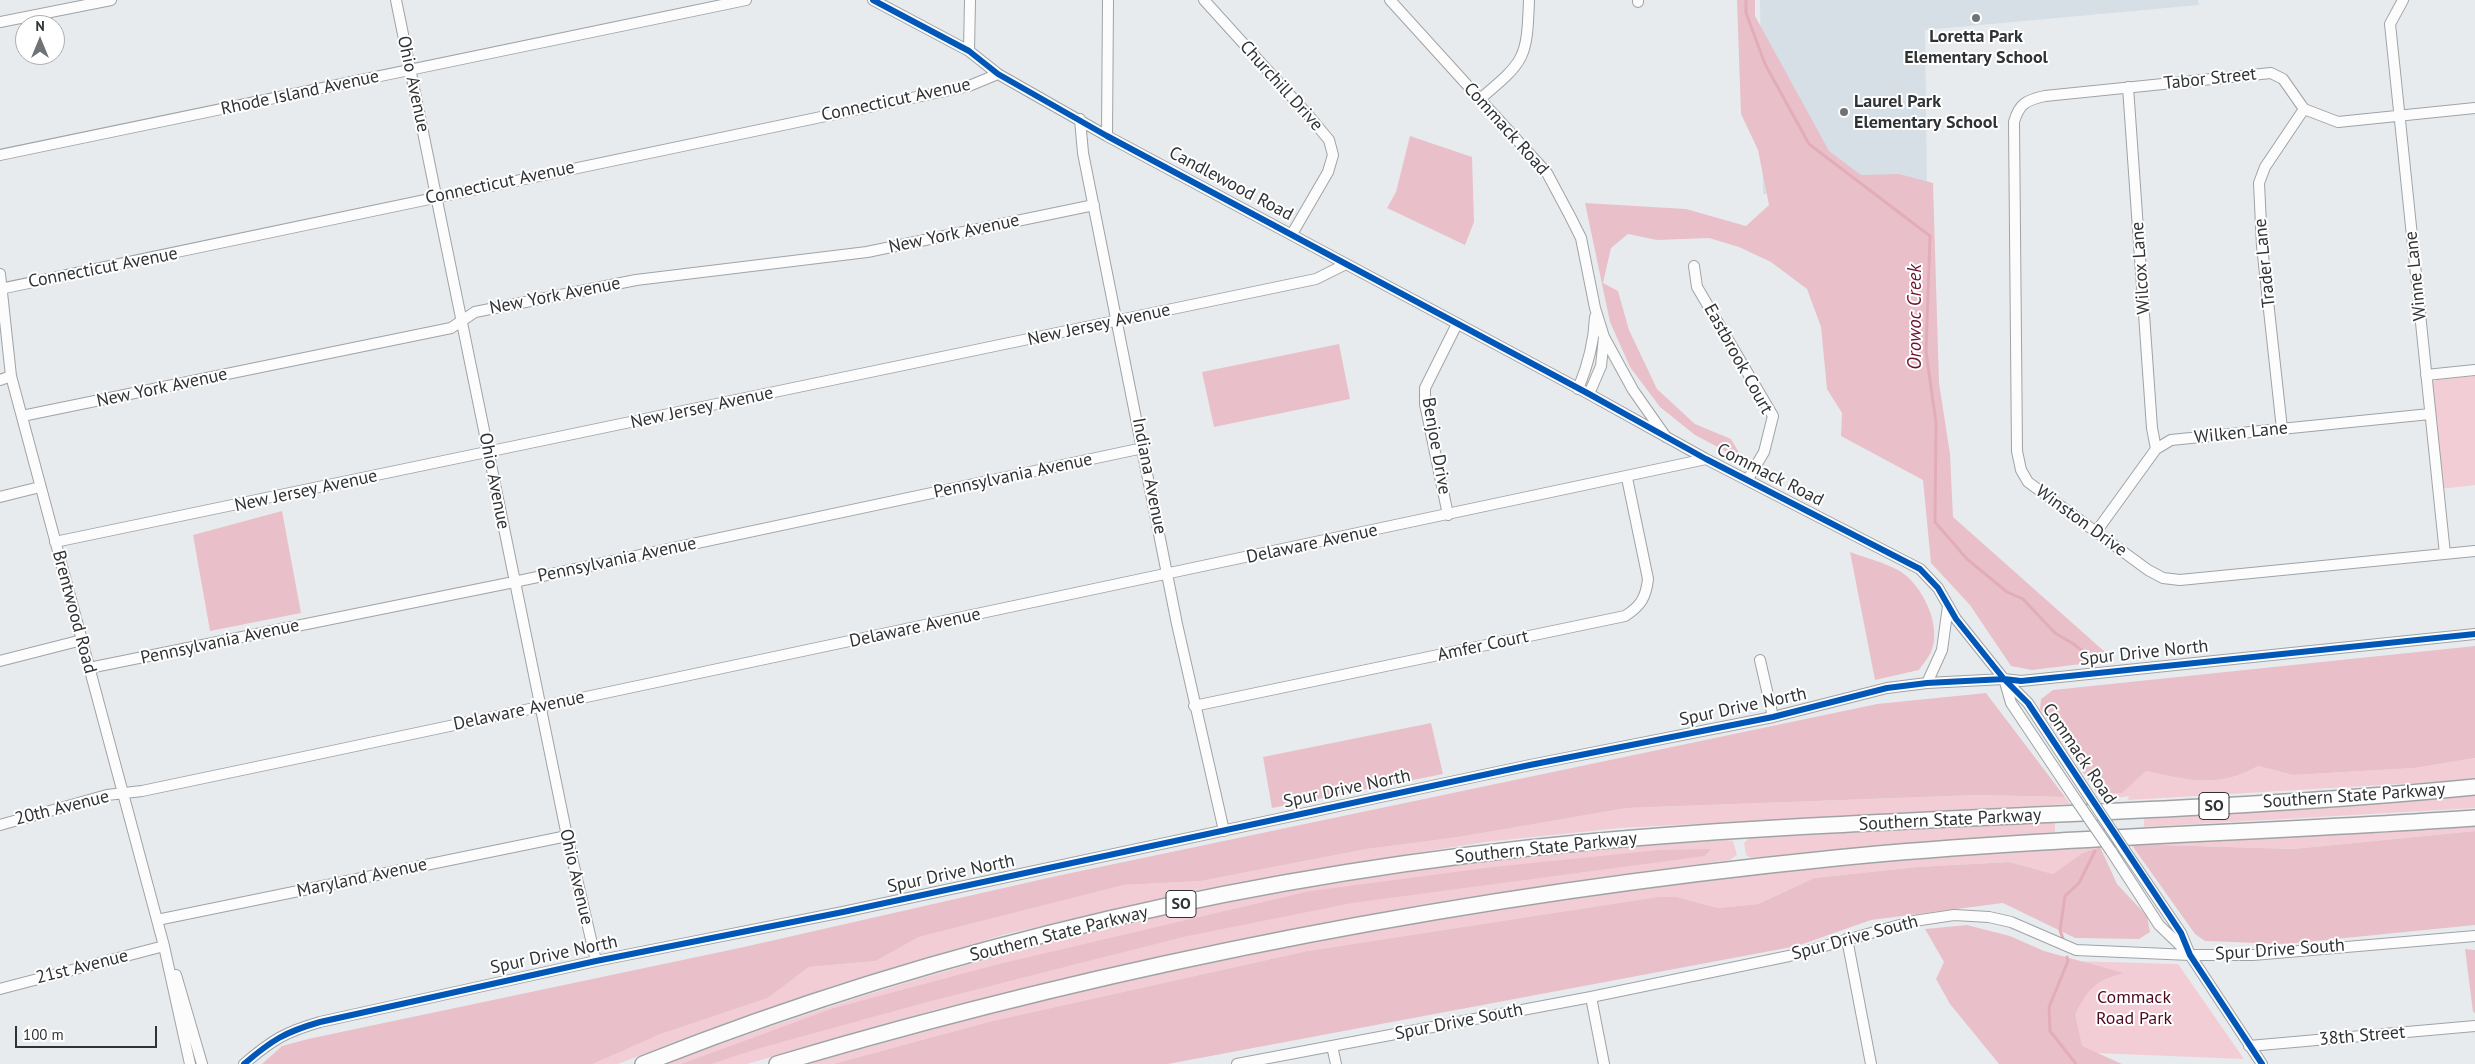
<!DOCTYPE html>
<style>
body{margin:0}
#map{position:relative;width:2475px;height:1064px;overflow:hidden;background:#e8ebee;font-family:"PT Sans",sans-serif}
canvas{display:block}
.north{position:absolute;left:15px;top:15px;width:50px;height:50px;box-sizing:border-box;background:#fff;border:1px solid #acadae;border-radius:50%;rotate:0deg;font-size:14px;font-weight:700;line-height:20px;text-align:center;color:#303335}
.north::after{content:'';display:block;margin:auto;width:18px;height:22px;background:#707376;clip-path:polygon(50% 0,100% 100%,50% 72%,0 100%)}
.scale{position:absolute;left:15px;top:1026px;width:142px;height:22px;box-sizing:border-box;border:2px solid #303335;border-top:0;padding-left:6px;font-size:15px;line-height:18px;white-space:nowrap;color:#303335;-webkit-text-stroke:4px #fff;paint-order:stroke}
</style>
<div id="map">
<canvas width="2475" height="1064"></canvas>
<div class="north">N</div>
<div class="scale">100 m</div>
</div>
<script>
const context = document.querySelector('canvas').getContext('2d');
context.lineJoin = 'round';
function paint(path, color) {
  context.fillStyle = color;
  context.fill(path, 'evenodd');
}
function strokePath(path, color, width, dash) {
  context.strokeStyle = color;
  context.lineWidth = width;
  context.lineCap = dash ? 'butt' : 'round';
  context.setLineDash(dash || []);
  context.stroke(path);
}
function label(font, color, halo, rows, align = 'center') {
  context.font = font + ' "PT Sans",sans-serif';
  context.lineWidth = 4;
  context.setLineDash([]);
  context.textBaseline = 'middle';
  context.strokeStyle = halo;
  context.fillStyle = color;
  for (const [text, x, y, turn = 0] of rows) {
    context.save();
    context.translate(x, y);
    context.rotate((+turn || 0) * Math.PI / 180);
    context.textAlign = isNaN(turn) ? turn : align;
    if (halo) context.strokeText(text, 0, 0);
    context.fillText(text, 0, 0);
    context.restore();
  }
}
paint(new Path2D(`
 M1760,0H2198L2199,5L1925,30L1927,194H1763Z`), '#d5dfe5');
paint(new Path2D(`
 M2475,376V485L2440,489L2430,387L2432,382L2437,380Z
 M2475,758V778L2432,782L2128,800L2129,796L2103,800L2097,793H2121L2146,771C2186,780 2221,789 2258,766L2293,775L2415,768Z
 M1978,795L2065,797L2070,804L1620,828L1485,842L1321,868L1195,891L1006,934L833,986L698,1033L618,1064H593L661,1034L768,998L809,967L876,961L919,937L1124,885L1201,881L1367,849L1459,837L1627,808Z
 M2475,795V808L2144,827V817L2279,810Z
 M2055,822V832L1816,851L1751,858L1746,855L1744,843L1749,838Z
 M2475,826V831L2293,849L2131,844Z
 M1727,840L1733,841L1737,855L1730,860L1601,877L1425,904L1205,946L934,1010L747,1064H667C931,964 1207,894 1487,860C1567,850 1647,845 1727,840Z
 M2100,847L2082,853L2053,874L2008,862L1917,867L1814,878L1758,904L1718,908L1677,897H1657L1307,951L992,1021L833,1064H808C901,1038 995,1011 1089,989C1286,942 1485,909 1686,883C1823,865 1962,851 2100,847Z
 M2072,961L2178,964L2244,1059L2070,1052Z`), '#f3cdd6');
paint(new Path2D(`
 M1737,0H1755V16L1829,151L1861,175L1899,174L1933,183L1939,383L1950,454L1953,517L2114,660L2032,670L2011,666L1970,605L1931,563L1923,480L1841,436L1842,413L1827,389L1821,327L1807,289L1771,262L1739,247L1709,238L1657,240L1628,234L1611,248L1603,283L1618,291L1629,330L1657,389L1695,424L1731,439L1744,461L1695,435L1660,407L1630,367L1610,322L1585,203L1686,209L1746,226L1769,205L1758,150L1741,114Z
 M1410,136L1472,157L1474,222L1465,245L1387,208L1396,192Z
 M1339,344L1350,399L1214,427L1202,372Z
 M282,511L301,613L210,631L193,535Z
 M1850,552C1866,558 1883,562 1898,570C1922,583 1944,628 1930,654C1927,660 1922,665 1919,670L1875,680Z
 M2475,646V758L2415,768L2293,775L2258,766C2220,789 2186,780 2146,771L2122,793H2097L2040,709L2041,699L2053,690Z
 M1986,693L2065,797L1978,795L1627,808L1459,837L1367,849L1201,881L1124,885L919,937L876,961L809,967L768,998L661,1034L593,1064H262L282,1046L308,1039L744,947L1052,877L1877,704Z
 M1431,723L1443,774L1272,808L1263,757Z
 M2475,831V925L2285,944L2205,941L2195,934L2131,844L2293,849Z
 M2100,847L2117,884L2147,916L2150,932L2139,939L2075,938L2003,903L1871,920L1797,946L1168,1064H833L992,1021L1307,951L1657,897H1677L1718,908L1758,904L1814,878L1917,867L2009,862L2053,874L2082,853Z
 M1711,849L1705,856L1352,903L1183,937L931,1001L760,1048L711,1064H681L834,1008L999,964L1310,891L1493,867L1659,850Z
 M1967,925L2010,936L2044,951L2124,973C2094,981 2090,987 2075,1014L2082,1046L2122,1064H1999L1950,1004L1936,979L1944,962L1925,929Z
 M2465,949L2475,950V1013L2473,1012Z`), '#e9c0c9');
strokePath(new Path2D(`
 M1746,0V13L1765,64L1809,144L1930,236L1926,351L1936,423L1935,522L1967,559L2007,592L2023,599L2055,633L2072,643L2091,657L2092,665
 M2063,939L2060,930L2065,896L2079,883L2095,851
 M2067,957L2068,961L2049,1007L2050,1031L2076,1064`), '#e2adb9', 3);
const minor = new Path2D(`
 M396,0L567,836L596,961
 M873,0L969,51L998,74L1107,136L1589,394L1706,459L1920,569L1938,588L1956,619L2004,679L2028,703L2091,799
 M1204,0L1309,116L1329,140L1333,155L1328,172L1292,234
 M1390,0L1547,173L1570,216L1581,238L1595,308L1604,337L1601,366L1589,394
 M1638,0V2
 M2403,0L2390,24L2445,554
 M0,22L111,0
 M969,51L970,0
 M2128,87L2152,428L2156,449
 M1480,99C1525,61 1527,59 1529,0
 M2475,108L2338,122L2304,109L2283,79L2271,73L2045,96C2026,100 2019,104 2014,122L2017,451L2021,470L2028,482L2148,570L2163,578L2180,580L2475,551
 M1080,119L1083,153L1177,624L1224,831
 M1107,136L1108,0
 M0,155L746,0
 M1694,266L1697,287L1773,416L1764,452L1748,479
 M0,274L11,376L164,946L190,1064
 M0,289L969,86L998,74
 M1604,337L1633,390L1666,437
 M2426,375L2475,370
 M0,380L11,376
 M1578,389C1588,365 1594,343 1595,317
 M22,416L451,328L475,312L636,280L867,252L1094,205
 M2282,429L2262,246L2259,183L2265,167L2304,109
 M0,497L40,487
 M1448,515L1425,404V388L1457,324
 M2096,532L2156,449L2171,440L2430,414
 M55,542L1316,279L1346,264
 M1760,660L1773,717
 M0,661L82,640
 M89,668L514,582L1143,448
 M2005,682L2011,703L2076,800
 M1927,683L1942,650L1948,606
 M1194,706L1625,616C1641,606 1646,597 1648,579L1627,478
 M0,825L107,795L142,791L299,758L1706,459
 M2124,849L2181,933L2190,955L2262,1064
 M2111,851L2159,925L2186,951
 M157,920L567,836
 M1847,939L1871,1064
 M176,975L202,1064
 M0,989L164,946
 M1591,997L1604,1064
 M1332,1046L1336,1064
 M2249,1046L2475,1026
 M244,1064C272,1040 285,1032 320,1022L596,961L843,912L1530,765L1773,717L1887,688L1927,683L2004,679L2021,681L2475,634
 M1237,1064L1591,997L1789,956L1914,921L1954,915L1989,917L2011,922L2076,950L2190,955H2253L2475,936`);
const highway = new Path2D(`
 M643,1064C944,944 1266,872 1588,842C1883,815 2180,816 2475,787
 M777,1064C1122,961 1478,894 1836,858C2049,837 2262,833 2475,818`);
strokePath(minor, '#a0a3a5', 12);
strokePath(highway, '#a0a3a5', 18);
strokePath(minor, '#fcfcfc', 10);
strokePath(highway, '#fcfcfc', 15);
const minorBridge = new Path2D(`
 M2091,799L2124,849
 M2076,800L2111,851`);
strokePath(minorBridge, '#a0a3a5', 12, []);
strokePath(minorBridge, '#fcfcfc', 10);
strokePath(new Path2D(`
 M873,0L969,51L998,74L1107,136L1589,394L1706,459L1920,569L1938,588L1956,619L2004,679L2028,703L2181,933L2190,955L2262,1064
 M244,1064C272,1040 285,1032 320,1022L596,961L843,912L1530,765L1773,717L1887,688L1927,683L2004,679L2021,681L2475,634`), '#0057b8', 6);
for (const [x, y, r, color] of [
 [1976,18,5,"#707376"],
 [1844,112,5,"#707376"]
]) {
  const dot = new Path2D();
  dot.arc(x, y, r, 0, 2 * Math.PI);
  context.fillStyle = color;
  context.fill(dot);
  strokePath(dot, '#fff', 2);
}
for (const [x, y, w] of [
 [2214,806,30],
 [1181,904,30]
]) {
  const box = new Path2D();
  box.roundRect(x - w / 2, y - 13.5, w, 27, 4);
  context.fillStyle = '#fff';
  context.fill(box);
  strokePath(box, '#303335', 1);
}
label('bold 16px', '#303335', null, [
 ["SO",2214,806],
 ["SO",1181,904]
]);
label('bold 18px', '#303335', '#fff', [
 ["Loretta Park",1976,37],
 ["Elementary School",1976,58],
 ["Laurel Park",1854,102,"left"],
 ["Elementary School",1854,123,"left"]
]);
label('18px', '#303335', '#fff', [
 ["Tabor Street",2210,79,-6],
 ["Ohio Avenue",413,84,78],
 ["Churchill Drive",1281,86,48],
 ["Rhode Island Avenue",300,93,-12],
 ["Connecticut Avenue",896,100,-12],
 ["Commack Road",1506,129,48],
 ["Connecticut Avenue",500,183,-12],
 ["Candlewood Road",1231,184,28],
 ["New York Avenue",954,234,-12],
 ["Trader Lane",2265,263,-96],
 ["Connecticut Avenue",103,268,-11],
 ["Wilcox Lane",2141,268,-94],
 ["Winne Lane",2416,276,-96],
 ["New York Avenue",555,296,-11],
 ["New Jersey Avenue",1099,325,-12],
 ["Eastbrook Court",1738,359,61],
 ["New York Avenue",162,388,-12],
 ["New Jersey Avenue",702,408,-12],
 ["Wilken Lane",2241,433,-6],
 ["Benjoe Drive",1436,446,80],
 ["Commack Road",1770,475,27],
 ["Pennsylvania Avenue",1013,476,-12],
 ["Indiana Avenue",1149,476,79],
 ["Ohio Avenue",494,481,79],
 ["New Jersey Avenue",306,491,-12],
 ["Winston Drive",2081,521,36],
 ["Delaware Avenue",1312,544,-12],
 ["Pennsylvania Avenue",617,560,-12],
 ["Brentwood Road",74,612,75],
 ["Delaware Avenue",915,628,-12],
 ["Pennsylvania Avenue",220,642,-12],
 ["Amfer Court",1483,646,-12],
 ["Spur Drive North",2144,653,-6],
 ["Spur Drive North",1743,707,-12],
 ["Delaware Avenue",519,711,-12],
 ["Commack Road",2079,754,56],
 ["Spur Drive North",1347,789,-12],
 ["Southern State Parkway",2354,796,-4],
 ["20th Avenue",62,808,-14],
 ["Southern State Parkway",1950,820,-3],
 ["Southern State Parkway",1546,848,-6],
 ["Spur Drive North",951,874,-12],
 ["Ohio Avenue",576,877,77],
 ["Maryland Avenue",362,878,-12],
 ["Southern State Parkway",1059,934,-14],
 ["Spur Drive South",1855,938,-15],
 ["Spur Drive South",2280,950,-4],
 ["Spur Drive North",554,955,-12],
 ["21st Avenue",82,967,-14],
 ["Spur Drive South",1459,1022,-11],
 ["38th Street",2362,1036,-5]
]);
label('18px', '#4f0a22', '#fff', [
 ["Commack",2134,998],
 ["Road Park",2134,1019]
]);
label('italic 19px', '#6c1130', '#fff', [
 ["Orowoc Creek",1916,317,-90]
]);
</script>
